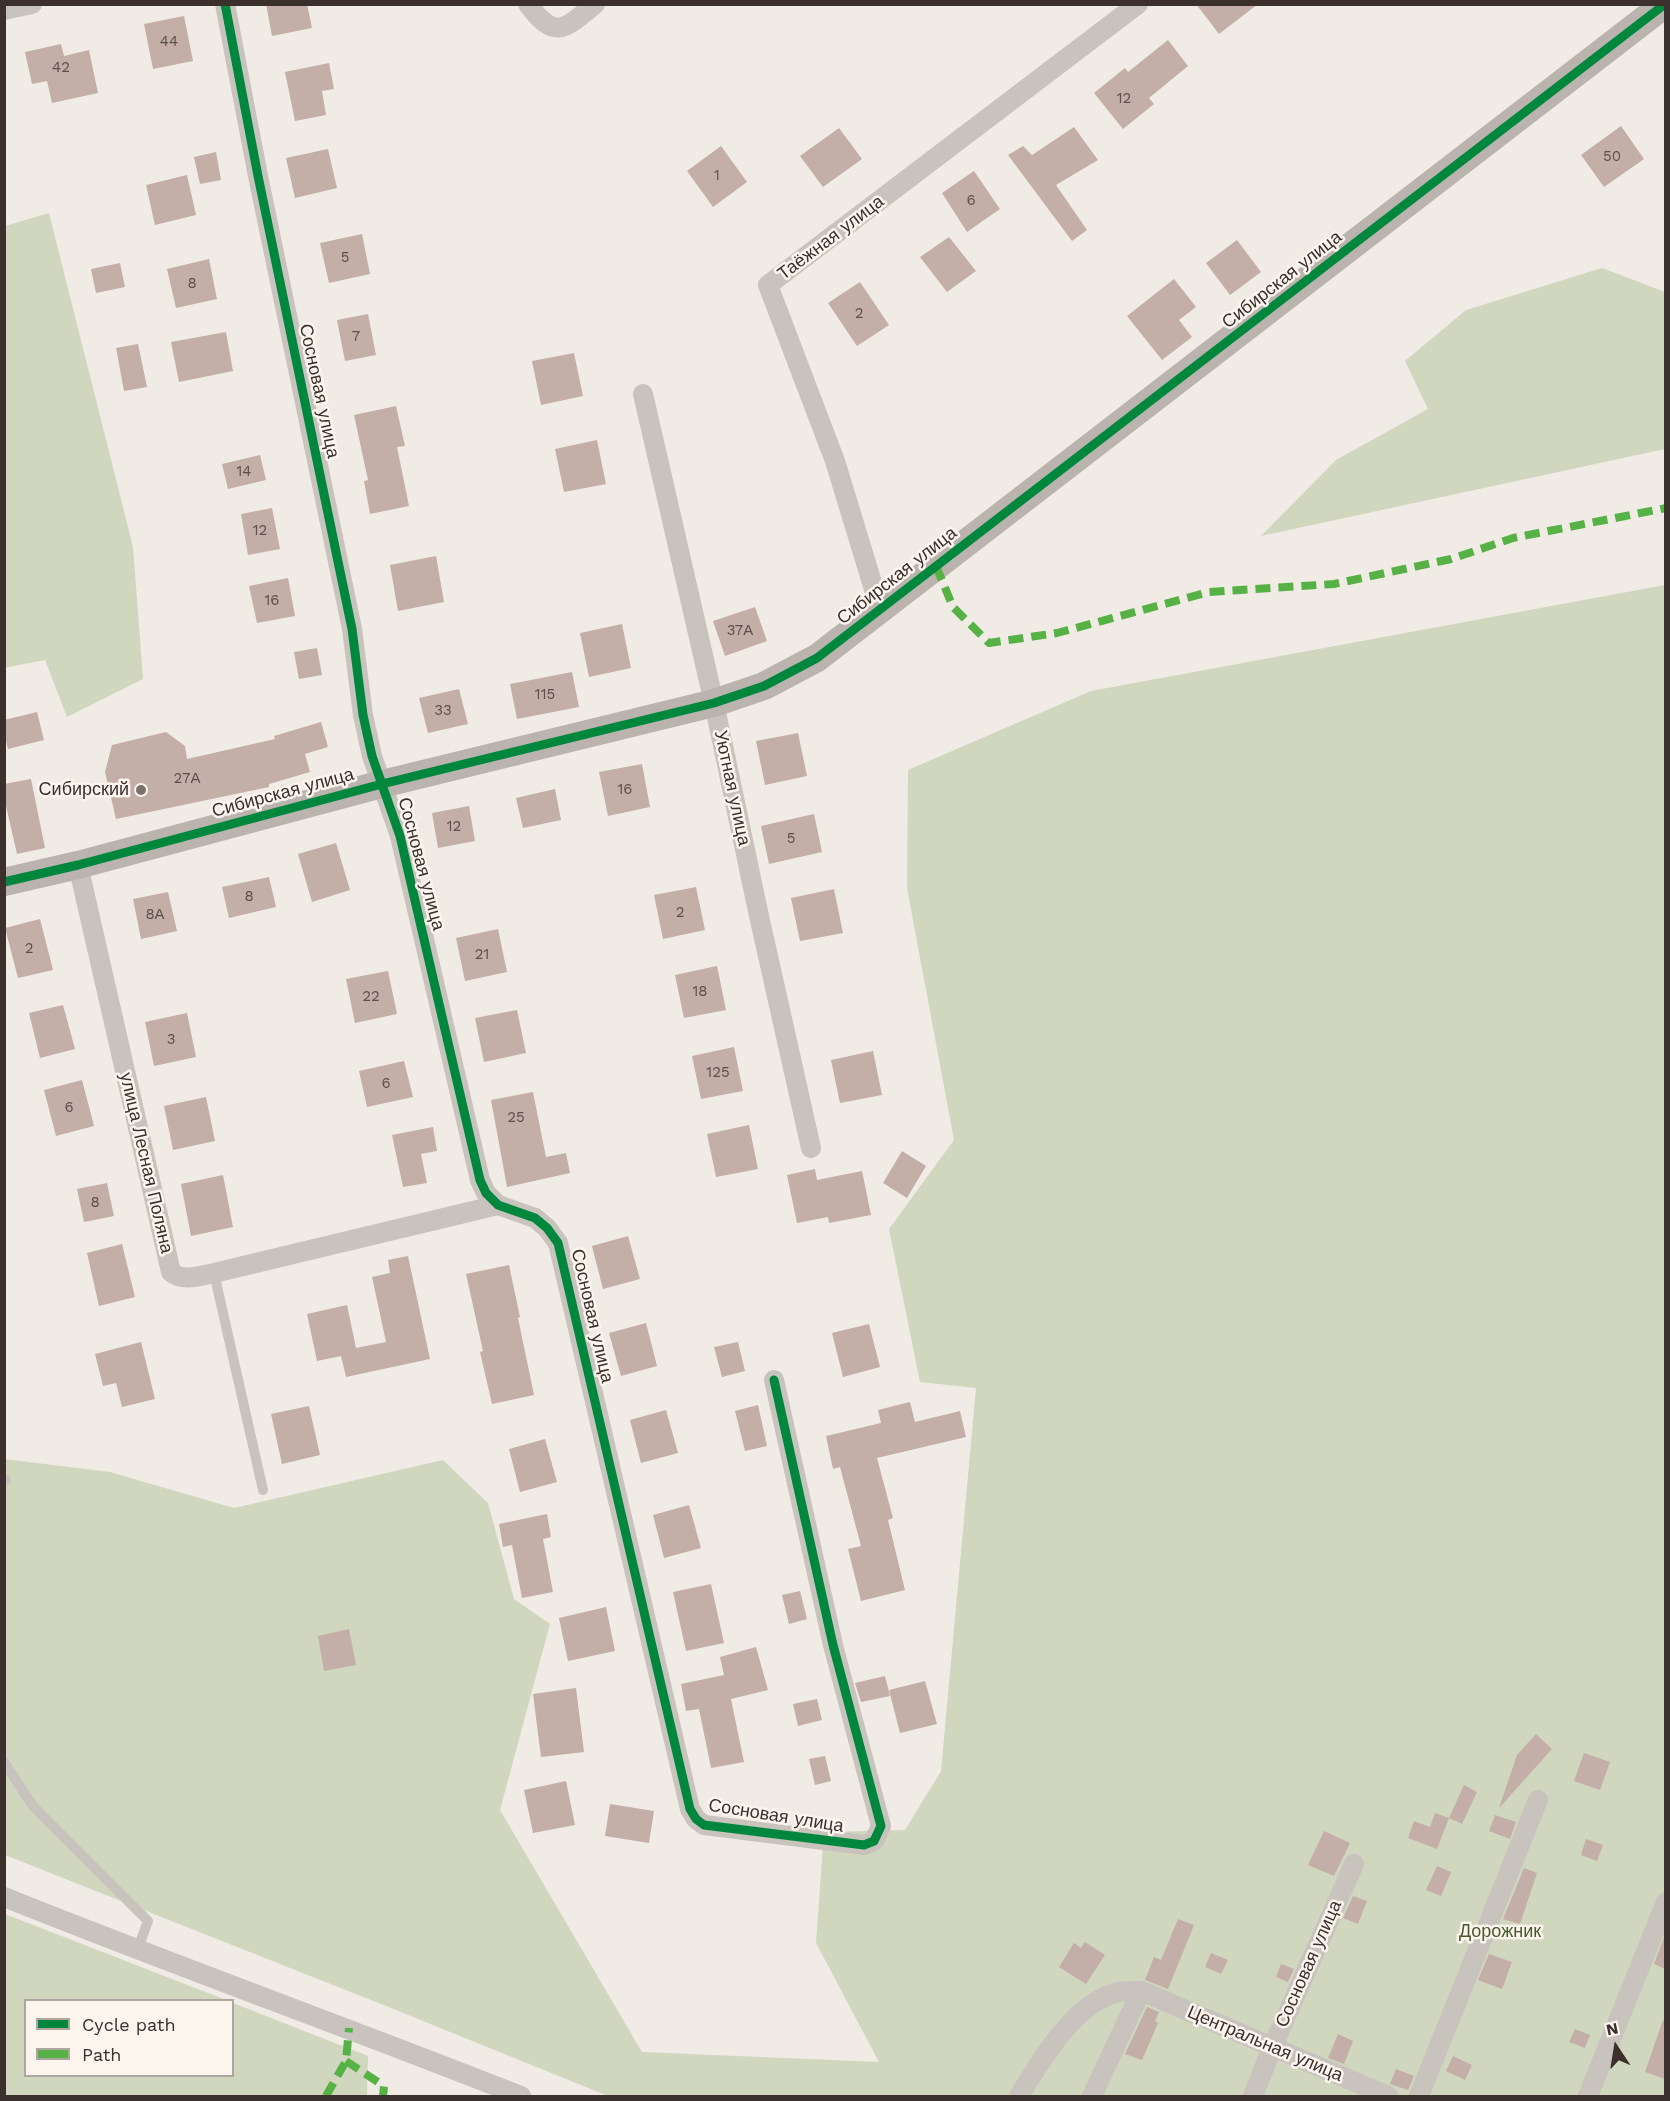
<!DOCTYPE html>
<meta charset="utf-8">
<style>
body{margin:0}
#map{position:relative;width:1670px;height:2101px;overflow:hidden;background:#f0ebe5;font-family:"Work Sans",sans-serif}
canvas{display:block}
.frame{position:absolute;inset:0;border:6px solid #3b302b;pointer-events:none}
.legend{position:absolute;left:24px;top:1999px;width:210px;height:78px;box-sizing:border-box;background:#fbf5ee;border:2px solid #aea6a0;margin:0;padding:8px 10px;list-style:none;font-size:18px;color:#3b302b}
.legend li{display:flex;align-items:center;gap:12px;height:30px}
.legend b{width:30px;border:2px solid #aea6a0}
.north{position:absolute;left:1586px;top:2017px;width:60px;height:60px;-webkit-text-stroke:4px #fbf5ee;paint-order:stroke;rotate:348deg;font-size:16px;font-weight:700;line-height:24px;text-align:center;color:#3b302b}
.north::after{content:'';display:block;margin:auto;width:21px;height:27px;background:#3b302b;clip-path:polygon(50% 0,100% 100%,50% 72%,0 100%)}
</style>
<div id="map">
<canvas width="1670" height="2101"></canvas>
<div class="frame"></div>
<ul class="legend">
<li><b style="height:8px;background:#00873e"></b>Cycle path</li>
<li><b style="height:8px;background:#57b246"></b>Path</li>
</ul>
<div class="north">N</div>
</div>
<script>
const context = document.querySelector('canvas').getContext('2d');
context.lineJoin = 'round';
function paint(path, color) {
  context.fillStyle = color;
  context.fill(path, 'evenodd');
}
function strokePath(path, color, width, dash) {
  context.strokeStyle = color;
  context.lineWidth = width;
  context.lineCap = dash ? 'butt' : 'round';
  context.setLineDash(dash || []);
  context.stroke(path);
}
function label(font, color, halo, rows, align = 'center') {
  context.font = font + ' "Work Sans",sans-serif';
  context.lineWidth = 5;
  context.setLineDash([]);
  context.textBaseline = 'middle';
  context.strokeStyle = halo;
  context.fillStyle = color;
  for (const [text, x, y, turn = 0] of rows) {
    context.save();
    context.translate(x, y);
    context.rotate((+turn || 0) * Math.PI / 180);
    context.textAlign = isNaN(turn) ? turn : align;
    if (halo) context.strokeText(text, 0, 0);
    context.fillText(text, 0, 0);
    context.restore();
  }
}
paint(new Path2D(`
 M49,213L133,547L143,679L67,717L45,660L4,668L5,226Z
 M1602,268L1665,292V449L1261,536L1336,460L1428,409L1405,361L1466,310Z
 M1665,585V2096H608L386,2006L5,1855L4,1459L110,1472L234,1508L443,1460L488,1503L514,1599L550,1624L500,1810L642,2052L879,2062L816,1943L824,1832L905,1830L941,1771L976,1388L920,1382L889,1229L954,1140L907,888L908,770L1091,691Z
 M5,1914L226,2000H26V2076H232L233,2003L368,2056L367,2096H5Z`), '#d1d6bf');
paint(new Path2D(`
 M266,4H307L312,28L272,36Z
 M1196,4H1258L1219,34Z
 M184,16L193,61L153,69L144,24Z
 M1168,40L1188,66L1149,98L1154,104L1123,129L1094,93L1125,68L1128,72Z
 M61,44L64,56L89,50L98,93L52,103L47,81L32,84L25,52Z
 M329,63L334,89L322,91L326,115L295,121L285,72Z
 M1621,126L1644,159L1604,187L1581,155Z
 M1074,127L1098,160L1056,185L1087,230L1072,241L1008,155L1023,146L1032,155Z
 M839,128L862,159L823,187L800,156Z
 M721,146L747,182L713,207L687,171Z
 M328,149L337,188L295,198L286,158Z
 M216,152L221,180L200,184L194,157Z
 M974,171L1000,209L967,232L942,193Z
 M187,175L196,215L155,225L146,185Z
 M362,234L370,274L329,283L320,243Z
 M949,237L976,271L947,292L920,257Z
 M1237,240L1261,272L1230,295L1206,263Z
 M209,259L217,299L176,308L167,269Z
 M120,263L125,287L96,293L91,269Z
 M1174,279L1196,307L1179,320L1192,337L1162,360L1127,316Z
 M860,282L889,325L857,346L828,303Z
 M368,314L376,355L345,361L337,320Z
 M226,332L233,371L179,382L171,342Z
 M138,344L147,387L124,391L116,348Z
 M574,353L583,396L541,405L532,361Z
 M396,406L405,446L397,447L409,506L370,514L364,481L368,480L354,415Z
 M597,440L606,484L564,492L555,449Z
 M260,455L266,480L228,489L222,464Z
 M272,508L280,549L248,555L241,514Z
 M436,556L444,602L398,611L390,565Z
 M288,578L295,616L257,623L249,586Z
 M755,607L767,641L725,656L713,621Z
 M622,624L631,668L589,677L580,633Z
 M317,648L322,675L299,679L294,652Z
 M572,672L579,707L517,719L510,684Z
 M459,689L468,724L428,733L419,698Z
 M37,712L44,740L8,749L4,733V720Z
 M321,722L328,747L305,754L310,772L269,784V787L116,819L105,772L112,745L166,732L185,746L187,759L275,739L274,736Z
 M798,733L807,776L765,785L756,741Z
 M642,764L650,807L608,816L599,772Z
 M31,779L45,848L17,854L4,797V784Z
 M555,789L561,820L523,828L516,798Z
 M469,806L475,841L438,848L432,813Z
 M814,814L822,852L769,864L761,826Z
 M336,843L350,890L312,902L298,854Z
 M269,877L276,907L229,918L222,887Z
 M696,887L705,930L663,939L654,895Z
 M834,889L843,933L800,941L791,898Z
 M168,892L177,931L141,939L133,899Z
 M40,919L53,970L18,978L5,928Z
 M498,929L507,972L465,981L456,938Z
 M717,966L726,1010L684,1018L675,975Z
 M388,971L397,1014L355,1023L346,979Z
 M63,1005L75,1049L40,1058L29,1013Z
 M517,1010L526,1053L484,1062L475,1018Z
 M187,1013L196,1057L154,1066L145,1022Z
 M734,1047L743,1091L701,1099L692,1056Z
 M873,1051L882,1095L840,1103L831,1060Z
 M404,1061L413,1097L367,1107L359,1071Z
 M82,1080L94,1126L56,1136L44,1090Z
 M533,1092L546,1157L566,1153L570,1173L507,1187L491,1100Z
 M206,1097L215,1141L173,1150L164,1106Z
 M749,1125L758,1169L716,1177L707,1134Z
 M433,1127L437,1151L421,1154L427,1183L403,1187L392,1135Z
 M902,1151L926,1166L907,1198L883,1183Z
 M815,1169L817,1180L862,1171L871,1215L829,1223L828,1217L797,1223L787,1175Z
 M223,1175L233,1227L191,1236L181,1184Z
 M107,1183L114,1216L84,1222L77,1189Z
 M628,1236L640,1279L603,1289L592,1246Z
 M122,1244L135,1297L99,1306L87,1253Z
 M408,1256L430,1359L346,1377L341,1356L317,1361L307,1314L347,1305L356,1348L386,1342L372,1277L390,1273L388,1260Z
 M509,1265L520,1317L518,1318L534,1395L492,1404L480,1352L483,1351L466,1274Z
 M646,1323L657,1366L621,1376L609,1333Z
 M869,1324L880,1367L843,1377L832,1333Z
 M141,1342L155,1399L122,1407L116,1383L103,1386L95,1354Z
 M738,1342L745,1371L722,1377L714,1347Z
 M910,1402L915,1422L960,1411L966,1437L877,1458L893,1518L888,1520L905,1590L861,1601L848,1549L861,1546L840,1467L833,1469L826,1436L881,1423L878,1410Z
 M758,1405L767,1446L745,1451L735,1411Z
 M309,1406L320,1455L282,1464L271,1414Z
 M666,1410L678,1453L641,1463L630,1420Z
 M545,1439L557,1482L520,1492L509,1449Z
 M689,1505L701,1548L664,1558L653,1515Z
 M547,1514L551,1537L543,1539L553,1592L522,1598L512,1545L503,1547L499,1524Z
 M711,1584L724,1643L686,1651L673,1592Z
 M800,1591L807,1619L789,1624L782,1595Z
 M606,1607L615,1651L568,1661L559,1618Z
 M349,1629L356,1665L324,1671L318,1636Z
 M756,1647L768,1690L731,1699L744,1762L711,1768L699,1709L686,1711L681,1684L724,1675L720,1657Z
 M885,1676L890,1696L861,1702L855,1683Z
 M925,1681L937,1724L900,1733L889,1690Z
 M576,1688L584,1752L541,1757L533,1694Z
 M817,1699L822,1720L798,1726L793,1704Z
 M1536,1734L1552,1749L1499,1808L1517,1755Z
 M1584,1753L1610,1762L1600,1790L1574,1781Z
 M825,1756L831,1781L815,1785L809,1759Z
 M566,1781L575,1825L533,1833L524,1790Z
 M1464,1785L1477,1792L1462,1824L1449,1818Z
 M610,1804L654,1811L649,1843L605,1836Z
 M1435,1813L1449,1818L1437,1849L1408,1838L1414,1821L1430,1827Z
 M1495,1815L1516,1822L1510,1839L1489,1831Z
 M1324,1831L1350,1843L1334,1876L1308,1865Z
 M1586,1839L1603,1845L1597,1861L1581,1855Z
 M1437,1866L1451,1872L1441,1896L1426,1890Z
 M1524,1868L1537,1873L1520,1924L1503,1919Z
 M1353,1896L1367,1901L1358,1924L1343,1918Z
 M1178,1919L1194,1925L1168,1989L1145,1980L1154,1957L1161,1960Z
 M1665,1935V1969L1654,1964Z
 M1085,1942L1105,1955L1086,1984L1059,1967L1074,1943L1081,1948Z
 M1211,1953L1228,1960L1221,1974L1205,1967Z
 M1489,1954L1512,1962L1502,1989L1478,1980Z
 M1281,1964L1294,1969L1288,1982L1276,1977Z
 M1147,2007L1159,2012L1155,2021L1158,2023L1142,2060L1125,2054Z
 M1663,2020H1665V2079L1645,2072Z
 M1575,2029L1590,2035L1585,2048L1569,2042Z
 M1338,2034L1353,2041L1344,2064L1328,2058Z
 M1453,2056L1472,2065L1465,2080L1446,2071Z
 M1396,2069L1414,2076L1408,2090L1390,2084Z`), '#c3afa7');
strokePath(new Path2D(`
 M214,1273L263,1490
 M4,1480H6
 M4,1762L33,1806L148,1921L137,1951`), '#c9c3be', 10);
strokePath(new Path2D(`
 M225,4L258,176L352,629L363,715L372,756L400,836L480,1180L486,1193L498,1205L535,1218L547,1228L558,1243L690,1809L696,1819L704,1825L864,1845L874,1841L881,1826L833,1645L774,1380
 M528,4C555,41 565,29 595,4
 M4,10L32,4
 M643,394L714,703L759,916L811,1148
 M880,609L835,461L768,285L1138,4
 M78,865L171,1272C183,1282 199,1276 214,1273L498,1205
 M4,1897C176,1966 349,2028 521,2096
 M1019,2096C1042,2059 1073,2004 1118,1992C1125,1991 1134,1991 1141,1991L1388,2096
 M1092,2096L1141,1991
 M1253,2096L1272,2048L1354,1864
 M1419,2096L1538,1800
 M1588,2096L1666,1902`), '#c9c3be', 20);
strokePath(new Path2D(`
 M4,882L78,865L382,784L714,703L764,686L817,658L1665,4`), '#bab3ae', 28);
strokePath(new Path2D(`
 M936,566L953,607L989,643L1057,633L1209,592L1334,584L1451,559L1513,538L1666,508
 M346,2061L384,2086L383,2096
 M326,2096L346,2061L349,2028`), '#57b246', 8, [15, 8]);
strokePath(new Path2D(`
 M225,4L258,176L352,629L363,715L372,756L400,836L480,1180L486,1193L498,1205L535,1218L547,1228L558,1243L690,1809L696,1819L704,1825L864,1845L874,1841L881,1826L833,1645L774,1380
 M4,882L78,865L382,784L714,703L764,686L817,658L1665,4`), '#00873e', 9);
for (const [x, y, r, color] of [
 [141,790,6,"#7a716c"]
]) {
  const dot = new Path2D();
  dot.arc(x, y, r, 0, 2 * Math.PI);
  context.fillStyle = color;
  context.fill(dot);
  strokePath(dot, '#fbf5ee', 2);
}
label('15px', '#5d504a', null, [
 ["44",169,42],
 ["42",61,68],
 ["12",1124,99],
 ["50",1612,157],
 ["1",717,176],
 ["6",971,201],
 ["5",345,258],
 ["8",192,284],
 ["2",859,314],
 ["7",356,337],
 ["14",244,472],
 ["12",260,531],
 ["16",272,601],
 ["37А",740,631],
 ["115",545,695],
 ["33",443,711],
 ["27А",187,779],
 ["16",625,790],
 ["12",454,827],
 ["5",791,839],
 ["8",249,897],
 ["2",680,913],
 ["8А",155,915],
 ["2",29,949],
 ["21",482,955],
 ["18",700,992],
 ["22",371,997],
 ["3",171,1040],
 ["125",718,1073],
 ["6",386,1084],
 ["6",69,1108],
 ["25",516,1118],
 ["8",95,1203]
]);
label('18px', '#3b302b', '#fbf5ee', [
 ["Таёжная улица",831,238,-37],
 ["Сибирская улица",1282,280,-38],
 ["Сосновая улица",319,391,78],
 ["Сибирская улица",897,576,-38],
 ["Уютная улица",732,788,78],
 ["Сибирская улица",283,793,-15],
 ["Сосновая улица",421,864,75],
 ["улица Лесная Поляна",146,1163,77],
 ["Сосновая улица",592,1316,77],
 ["Сосновая улица",776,1816,9],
 ["Сосновая улица",1309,1964,-66],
 ["Центральная улица",1265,2044,23]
]);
label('18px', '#3b302b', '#fbf5ee', [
 ["Сибирский",129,790]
], 'right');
label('18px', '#4a5a2e', '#fbf5ee', [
 ["Дорожник",1500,1932]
]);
</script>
